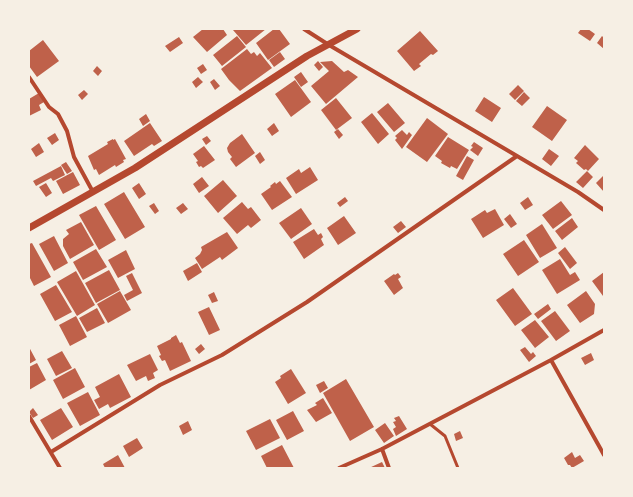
<!DOCTYPE html>
<style>
body{margin:0}
#map{position:relative;width:633px;height:497px;overflow:hidden;background:#f6efe4;font-family:Overpass,sans-serif}
canvas{display:block}
.frame{position:absolute;inset:0;border:30px solid #f6efe4;pointer-events:none}
</style>
<div id="map">
<canvas width="633" height="497"></canvas>
<div class="frame"></div>
</div>
<script>
const context = document.querySelector('canvas').getContext('2d');
context.lineJoin = 'round';
function paint(path, color) {
  context.fillStyle = color;
  context.fill(path, 'evenodd');
}
function strokePath(path, color, width, dash) {
  context.strokeStyle = color;
  context.lineWidth = width;
  context.lineCap = dash ? 'butt' : 'round';
  context.setLineDash(dash || []);
  context.stroke(path);
}
paint(new Path2D(`
 M203,29H223L227,35L207,52L193,37Z
 M233,29H266L246,45L233,30Z
 M274,29H279L290,44L268,60L256,43Z
 M581,29H588L595,34L590,41L578,33Z
 M420,31L438,51L433,55L431,54L419,64L421,66L414,71L397,51Z
 M237,36L246,47L222,66L213,55Z
 M602,36L604,38V49L597,43Z
 M179,37L183,43L170,52L165,46Z
 M43,40L59,61L37,77L29,66V51Z
 M247,49L251,54L254,52L257,56L260,53L272,68L240,91L229,80L221,69Z
 M280,52L285,59L274,67L269,60Z
 M318,61L323,67L319,71L314,65Z
 M332,61L344,72L348,70L358,77L326,104L311,86L329,71L320,62Z
 M203,64L207,70L201,74L197,68Z
 M97,66L102,71L98,76L93,71Z
 M301,72L308,82L301,87L294,77Z
 M198,77L203,82L196,88L192,82Z
 M214,79L220,86L215,90L210,82Z
 M295,80L311,102L291,117L275,94Z
 M518,85L524,91L515,100L509,94Z
 M84,90L88,94L82,100L78,95Z
 M524,92L530,98L522,106L516,101Z
 M39,93L44,102L39,105L41,110L29,116V99Z
 M484,97L501,108L492,122L475,111Z
 M336,98L352,118L336,130L321,110Z
 M388,103L405,123L394,132L377,112Z
 M547,106L567,120L552,141L532,127Z
 M372,113L389,134L378,144L361,122Z
 M146,114L150,121L143,126L139,119Z
 M427,118L448,134L427,162L406,147Z
 M150,123L162,141L154,146L152,144L134,156L124,141Z
 M274,123L279,131L272,136L267,129Z
 M338,129L343,135L339,139L334,132Z
 M402,130L407,135L409,132L412,135L402,149L395,140L397,138L395,136Z
 M55,133L59,140L52,145L47,138Z
 M242,134L255,153L236,167L230,159L232,157L228,152L227,148L230,143Z
 M207,136L211,141L206,145L202,139Z
 M448,137L469,150L457,169L451,166L450,168L441,163L442,161L435,156Z
 M113,139V140L115,139L126,159L123,160L124,162L116,167L115,165L99,175L96,169L94,170L88,156L108,144L107,142Z
 M474,142L483,148L478,156L470,150L473,147L471,146Z
 M39,143L44,152L36,157L31,149Z
 M585,145L599,159L588,171L586,169L584,170L576,163L578,161L574,158Z
 M204,146L215,160L203,168L201,166L199,167L196,162L198,161L193,154Z
 M549,149L559,156L551,166L542,159Z
 M260,152L265,160L260,164L255,156Z
 M467,156L474,160L463,180L456,176Z
 M66,162L72,171L67,174L61,165Z
 M61,166L65,175L53,181L51,178L36,186L33,181Z
 M310,167L318,180L296,194L286,178L299,169L301,173Z
 M587,171L593,177L583,188L576,182Z
 M73,172L80,185L63,194L56,181Z
 M604,175V192L596,183Z
 M202,177L209,186L199,193L193,184Z
 M223,180L237,196L218,213L204,196Z
 M280,181L292,197L272,210L261,194L271,187L270,186L275,182L276,184Z
 M46,183L52,193L46,197L39,187Z
 M139,183L146,194L139,199L132,188Z
 M124,192L145,227L125,239L104,204Z
 M345,197L348,201L340,207L337,203Z
 M528,197L533,205L525,210L520,203Z
 M561,201L572,215L553,229L542,215Z
 M242,202L248,209L251,207L261,220L251,228L248,225L237,234L223,218Z
 M154,203L159,211L155,214L149,206Z
 M183,203L188,209L181,214L176,208Z
 M96,206L116,240L99,250L79,215Z
 M301,208L312,224L291,239L279,223Z
 M495,209L504,225L483,238L471,219L485,210L487,213Z
 M510,214L517,224L511,228L504,219Z
 M344,216L356,233L338,245L327,228Z
 M572,218L578,227L562,240L555,231Z
 M401,221L406,227L398,233L393,227Z
 M81,222L94,245L70,259L63,246V239L69,234L66,230Z
 M542,224L557,248L540,258L526,235Z
 M314,229L318,235L321,233L323,237L321,239L324,245L304,259L293,242Z
 M227,232L238,248L222,260L220,257L202,269L195,258L200,254L202,250L201,247Z
 M54,236L68,263L54,271L39,244Z
 M524,240L539,262L518,276L503,254Z
 M32,243L51,277L34,286L29,276V244Z
 M565,247L577,263L570,269L558,253Z
 M96,249L107,267L83,280L73,262Z
 M126,250L135,269L118,278L108,260Z
 M560,259L570,275L575,272L580,280L557,294L542,270Z
 M197,263L202,272L188,281L183,271Z
 M109,270L120,290L96,303L85,283Z
 M76,271L95,305L77,316L57,282Z
 M604,272V294L603,296L592,281Z
 M132,273L142,293L127,301L124,295L133,290L126,276Z
 M398,273L401,277L398,279L403,288L394,295L384,281L394,274L395,275Z
 M56,285L72,312L55,321L40,294Z
 M513,288L532,314L515,326L496,300Z
 M120,291L131,310L108,323L97,304Z
 M586,291L595,304L594,314L580,323L567,305Z
 M214,292L218,301L212,303L208,295Z
 M548,304L551,309L538,319L534,314Z
 M209,307L220,330L209,335L198,312Z
 M97,308L105,323L87,332L79,318Z
 M555,311L570,331L556,341L541,321Z
 M76,316L87,337L70,346L59,325Z
 M535,320L549,337L535,348L521,330Z
 M176,335L180,343L182,342L191,361L170,371L165,360L162,361L159,356L161,355L157,346L171,339V338Z
 M201,344L205,349L199,354L195,349Z
 M29,347L36,360L29,364Z
 M525,347L531,354L533,352L536,356L529,362L520,350Z
 M62,351L72,368L56,376L47,359Z
 M591,353L594,360L585,365L581,358Z
 M150,354L158,370L153,373L155,378L148,381L146,376L136,381L127,365Z
 M37,363L46,380L29,390V367Z
 M75,368L85,387L63,399L53,380Z
 M291,369L306,393L288,404L275,382L281,378L280,376Z
 M119,374L131,397L110,408L108,404L99,409L94,400L100,397L95,387Z
 M346,379L374,427L350,441L323,393Z
 M324,381L328,388L320,393L316,385Z
 M88,392L100,415L80,426L67,403Z
 M323,398L332,413L316,422L307,410L317,405L315,403Z
 M33,408L38,415L33,418L29,412Z
 M61,408L73,427L52,440L40,420Z
 M293,411L304,431L287,440L276,420Z
 M399,416L407,429L396,436L393,429L396,427L393,422L396,421L394,418Z
 M270,419L280,438L256,450L246,431Z
 M188,421L192,430L183,435L179,426Z
 M385,423L394,436L384,443L375,430Z
 M460,431L463,438L456,441L454,434Z
 M137,438L143,448L129,457L123,446Z
 M282,445L294,468H267L261,456Z
 M572,452L575,458L580,455L584,461L572,468L570,465H568L564,458Z
 M118,455L125,468H105L103,464Z
 M382,462L385,468H369Z`), '#bf614a');
strokePath(new Path2D(`
 M430,424L445,436L458,468`), '#b5482f', 3);
strokePath(new Path2D(`
 M304,29L329,45L578,192L604,210
 M29,77L49,107L58,114L67,131L74,157L93,192
 M551,360L604,455
 M29,416L60,468
 M382,449L389,468
 M51,452L160,385L222,355L307,302L517,156
 M339,468L382,449L551,360L604,330`), '#b5482f', 4);
strokePath(new Path2D(`
 M29,228L135,168L307,56L357,29`), '#b5482f', 7);
</script>
